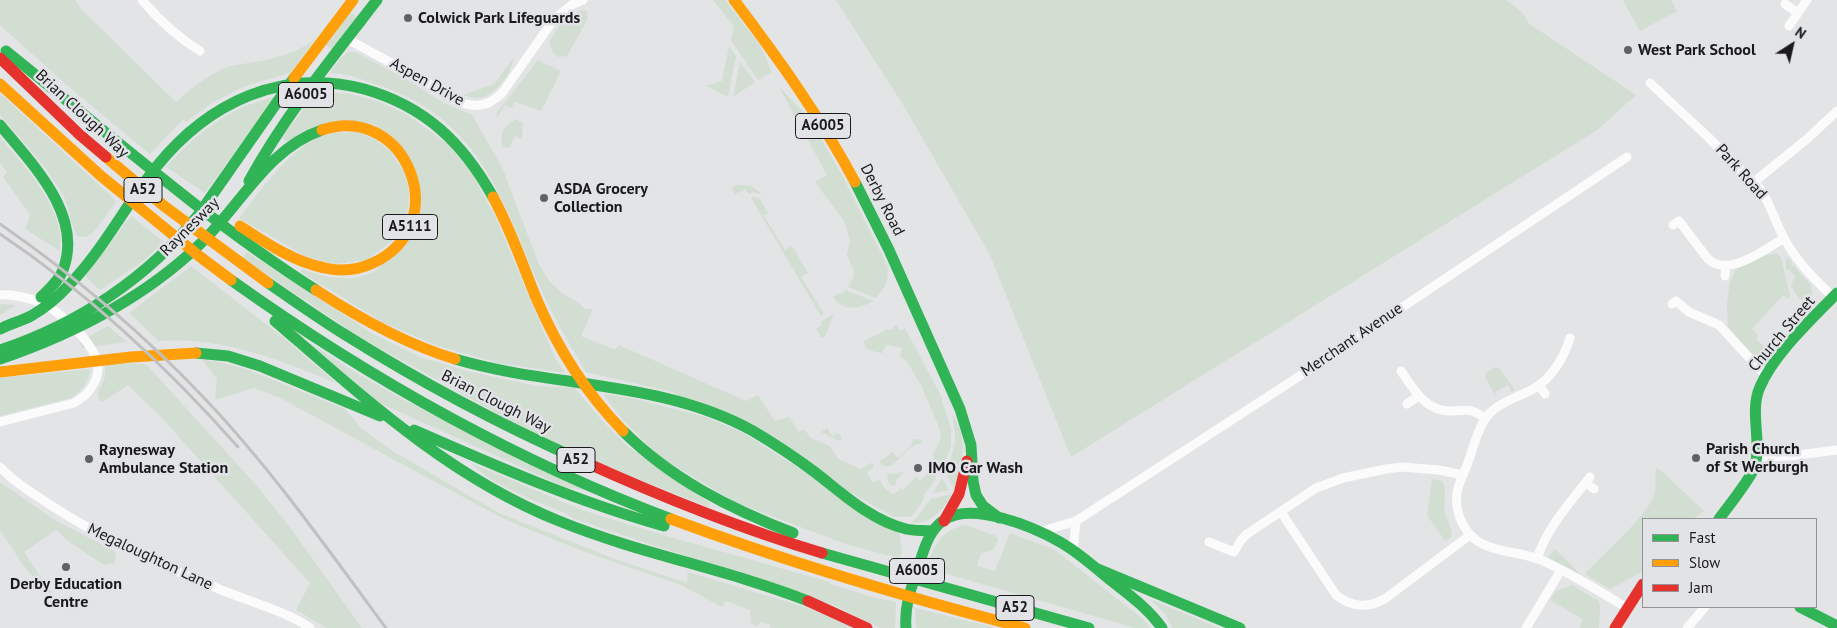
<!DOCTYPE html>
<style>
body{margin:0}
#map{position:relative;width:1837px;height:628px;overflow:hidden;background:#e2e4e6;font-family:"PT Sans",sans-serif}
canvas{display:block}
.legend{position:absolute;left:1642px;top:518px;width:175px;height:90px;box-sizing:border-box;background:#e1e3e7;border:1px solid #919396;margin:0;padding:6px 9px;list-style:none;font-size:15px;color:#1a1a1c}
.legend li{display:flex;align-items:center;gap:10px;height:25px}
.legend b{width:25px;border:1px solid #919396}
.north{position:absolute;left:1767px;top:20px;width:50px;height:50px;-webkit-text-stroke:4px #e1e3e7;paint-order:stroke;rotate:35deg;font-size:14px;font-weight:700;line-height:20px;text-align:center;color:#1a1a1c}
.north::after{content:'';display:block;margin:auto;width:18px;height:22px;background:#1a1a1c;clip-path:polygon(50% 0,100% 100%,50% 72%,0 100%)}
</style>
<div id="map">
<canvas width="1837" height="628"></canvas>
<ul class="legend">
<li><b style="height:6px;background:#30b455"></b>Fast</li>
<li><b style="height:6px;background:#ff9f0a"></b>Slow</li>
<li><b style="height:6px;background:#e5322d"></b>Jam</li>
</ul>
<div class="north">N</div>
</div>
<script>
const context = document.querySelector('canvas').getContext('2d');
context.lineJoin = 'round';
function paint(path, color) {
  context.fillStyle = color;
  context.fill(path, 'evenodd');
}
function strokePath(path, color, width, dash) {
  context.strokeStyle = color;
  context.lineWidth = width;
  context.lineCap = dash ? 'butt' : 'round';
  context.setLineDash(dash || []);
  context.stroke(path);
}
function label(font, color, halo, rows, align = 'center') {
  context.font = font + ' "PT Sans",sans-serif';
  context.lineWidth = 5;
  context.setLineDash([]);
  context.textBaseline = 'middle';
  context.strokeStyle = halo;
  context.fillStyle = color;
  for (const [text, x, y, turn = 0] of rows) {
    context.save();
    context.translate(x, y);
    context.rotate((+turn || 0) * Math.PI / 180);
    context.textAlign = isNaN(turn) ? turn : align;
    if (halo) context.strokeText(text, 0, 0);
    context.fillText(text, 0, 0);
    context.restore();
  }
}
paint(new Path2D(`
 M0,0H75L81,9L176,102C189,90 204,78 220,70C233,64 248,64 261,61C279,57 301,51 315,39L290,73L245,86L212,103L186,122L183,119L150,154L70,88L0,25Z
 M713,0H725L761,47L772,72L758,80L731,40L734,26Z
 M836,0H1506C1515,7 1525,12 1528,23L1636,95L1597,130L1071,457L990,255L905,108Z
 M1623,0H1671L1677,11L1640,31Z
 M581,10L588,12L586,22L567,56L558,57L553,53L549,42L563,20Z
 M350,12L358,18L333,50L326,45Z
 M729,46L736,56L728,97L706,86L722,81Z
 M349,52H355L363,56L409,81L444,103L472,115L502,167L538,262L549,281L562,293L579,303L585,309H593L581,336L615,350L619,345L746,401L758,395L775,421L789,417L799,432L804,429L811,438L830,446L838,459L860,469L871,463L873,464V468L867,472L872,482L880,480L884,488L892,494L897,492L901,488L903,490L916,477L920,481L931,470L929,466L934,457L933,455L941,438L939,427L922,387L906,360L900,357L902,348L886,345L882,353C873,351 864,351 864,341L888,329L889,331L894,329L893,326L896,325L900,331L905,328L942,398L943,404L951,428V447L943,466L937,474L934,482L925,493L923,501L911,517H894L672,392L586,372C570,345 554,318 541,289C502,200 481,119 378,85C363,80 345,72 330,73L341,58Z
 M514,57C512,72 498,92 483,97C476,99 470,97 463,95L494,84Z
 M538,60L561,71L541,111L515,102L511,108L505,105L497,118L496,114Z
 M740,62L755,82L733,97Z
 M779,87L810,119L843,177L888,267C888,283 886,286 876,298L848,287L853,278L854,271L847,255L850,240L844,221L815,182L827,175Z
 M316,91L351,94L377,101L406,114L449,145L473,175L496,218L546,337L555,358L565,373L499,363L438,346L384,323L301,272L302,269C325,278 355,284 377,270C384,265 414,209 421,197L374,124L286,141L282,138Z
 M0,93L113,198L116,202L94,232L86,237L77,236C70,223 70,208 63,195C47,166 22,141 0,115Z
 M275,97L205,193L166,167C196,134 230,106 275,97Z
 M516,119L523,123L522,136L520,139L515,136L509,148L503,147C499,132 504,127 516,119Z
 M358,132L376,140L390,151L404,172L407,182L409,196L407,215L397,237L367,260L333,264L305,256L239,218C262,189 292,143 330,134C338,132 349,133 358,132Z
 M0,137C22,164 51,193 59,228C61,235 60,244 60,251L25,229L29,220V213L3,177L7,172L0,163Z
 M736,185C748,185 755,186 762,195L753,192L749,194L745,189L735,194L732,189Z
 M753,197L759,198L768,213L764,216L785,250L792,246L808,273L801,277L824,314L821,316L751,198Z
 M131,216L164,242L142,262L100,290L85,276Z
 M247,252L375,335L420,357L467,371L537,386L575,388L599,417L627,446L710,503L709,507L637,479L527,430L358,336L242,258Z
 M1776,253L1781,257L1790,296L1788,299L1783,295L1752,329L1757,334V340L1767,349L1764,352L1765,357L1761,364L1728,327L1727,304L1730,282L1735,271L1740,266L1767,254L1768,255Z
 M1786,257L1792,262L1791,268L1793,265L1811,285L1812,298L1807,304C1799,300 1795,293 1791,285L1795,277L1789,269L1786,270Z
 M191,266L285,339L336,383C280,360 220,336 159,341L129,313Z
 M845,290L874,301C859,308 844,313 833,297L840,293L842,294Z
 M0,304H2L16,305L0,315Z
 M831,315L834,316C830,322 828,330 825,337H821L816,329L822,325L821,322Z
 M108,326L127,342L82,348L79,342Z
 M303,339L353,371L402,399L588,491L565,487L380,403Z
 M202,360L219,362L246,369L345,409L361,428L394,452L497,512L612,558L687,583L688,572L811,609L855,628H772L769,624L760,622L756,627L751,623L750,610L726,601L722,607L681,585L582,551L504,519L280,398L254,388L215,400L217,379Z
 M105,363L146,364L257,486L292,530L362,628H327L296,610L310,583L161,417L128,385L104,401L101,402C94,393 101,388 104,380C106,374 105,369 105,363Z
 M1495,367L1500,369L1515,390L1512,392L1508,385L1495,392L1497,399L1485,377L1486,373Z
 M90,369C89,382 82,391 71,398L0,416V378Z
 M603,394L631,398L706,417L745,434L899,532L902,552L899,558L848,545L737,503L660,457L623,420Z
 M952,414C970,439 962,462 954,489L946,474L955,443V432Z
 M827,428L832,436L839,433L842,439L839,441L821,432Z
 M913,439H918L923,442C919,444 915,444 911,447C902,453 891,476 879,462L893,452L897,457H900L912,444Z
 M471,463L582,510L670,537L830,582V584L872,597L896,602L895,628H880L838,607L575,519L567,515L568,514C544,505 485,482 471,463Z
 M1657,467L1704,511L1694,519H1643V569L1640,573L1610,589L1585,574C1605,551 1639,525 1653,498C1658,488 1653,477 1657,467Z
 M904,472L895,482L897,484L893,486L889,483L887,477L888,474Z
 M942,478L949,490L933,493Z
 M1432,479L1442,481C1448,490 1443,502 1445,513C1447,522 1453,528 1451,537L1445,541L1427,515Z
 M0,482L56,521L111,549L116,553L115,563L104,565L68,541L56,530L24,552L46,585L53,593L45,592L23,565L0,530Z
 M952,494C941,511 934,522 912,523L931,499Z
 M965,525L994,535L998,539C996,550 991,551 981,553L977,566L995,571L1010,533L1055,550L1143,619L1150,628H1135L927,568C934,545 940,531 965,525Z
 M1555,549L1580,574L1579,575L1548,558Z
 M1572,585L1599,601L1600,607L1599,628H1579L1583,619L1550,600L1556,591Z
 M1150,599L1219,628H1173L1165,614Z
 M915,608L996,628H916Z`), '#d2ded2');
strokePath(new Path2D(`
 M142,0C158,19 179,38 200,51
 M1785,4L1798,13
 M1789,26L1807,0
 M347,39C375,54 403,69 431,85C445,92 455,103 471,105C483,107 494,101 502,93L555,18L573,4L583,0
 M1650,83L1708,137L1760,189C1771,204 1775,222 1784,238C1796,261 1815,280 1833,297
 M1754,182L1807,139L1837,111
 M1673,225L1679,221L1708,259C1728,278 1766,249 1784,238
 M1725,276L1726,266
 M0,295C13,294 30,298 42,303C60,312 89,339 96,358C103,377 89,395 74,403L0,422
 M1672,304L1676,301L1689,312L1719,325L1766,376
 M1570,338C1564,358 1551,379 1533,389C1520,396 1504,401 1493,410C1478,423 1474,447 1467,465C1464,474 1458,484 1457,493C1454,516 1467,540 1490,547C1507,553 1524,553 1541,560C1571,573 1599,591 1627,608
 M1401,371C1414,390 1426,412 1452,411C1470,411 1468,407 1485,418
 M1539,385L1545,394
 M1407,404L1418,396
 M1757,457L1790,456L1837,450
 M0,467C15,483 34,494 52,506C105,540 161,566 219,589C245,600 288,612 310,628
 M1586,483L1594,489
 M1281,512L1336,595C1351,607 1369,609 1386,598L1470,535
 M1039,532L1076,521L1295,379L1627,157
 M1209,542L1234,552L1241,540L1247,534L1316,488L1343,478L1386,469L1402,467L1439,470L1463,475
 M1073,551L1076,521
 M1537,559C1547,527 1570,503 1590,477
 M1526,628L1561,570
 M1687,628L1705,607`), '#fbfbfb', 9);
strokePath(new Path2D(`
 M6,51C108,133 206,220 316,290
 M0,125C32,164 84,215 63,270C59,281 49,289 41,297
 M249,181C284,117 332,58 377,0
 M855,182L889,250L960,409L971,445L973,481L976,495L983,506L999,518
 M231,280C367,377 514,460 671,519
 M268,283C293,300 318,318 344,334C419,381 497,423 578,459
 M275,321C363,397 449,477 559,521C640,554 727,569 808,601
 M0,329C10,324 21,321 31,316C45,308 59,296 69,285C104,249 126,204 157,166C208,103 282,67 364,89C425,106 463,143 493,197
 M0,350C78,324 148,278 199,214L294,78
 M196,353L228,356L260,366L380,416
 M0,359C73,334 143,299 199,245C240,207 266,149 322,130
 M455,359C553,388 661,380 753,431C775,444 796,458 816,473C843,494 872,521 906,529C914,531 923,530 932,531
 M414,430C496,466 578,502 664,526
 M623,431C671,479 731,509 793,533
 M1719,519C1727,508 1752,477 1755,466C1762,441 1749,411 1760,387C1774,354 1812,319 1837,293
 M822,553L1089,628
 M1098,569L1240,628
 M1800,607L1837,626
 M906,628C904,605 912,586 919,565C924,549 929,530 944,520C972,501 1034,527 1060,542C1078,552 1093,566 1109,579C1128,594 1148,608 1162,628`), '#30b455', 11);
strokePath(new Path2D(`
 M734,0C778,58 821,118 855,182
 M294,78L353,0
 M0,84L101,176L199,256L231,280
 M106,157L164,206L268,283
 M493,197C511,230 523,266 537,300C558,349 586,393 623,431
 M240,226C266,243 294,262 325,268C342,272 358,270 373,263C455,225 407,102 322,130
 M316,290C359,318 405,344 455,359
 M0,372L131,357L196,353
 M671,519C787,562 905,597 1025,628`), '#ff9f0a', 11);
strokePath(new Path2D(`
 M0,58L80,135L106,157
 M578,459C657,495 738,528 822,553
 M944,521L959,494L967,461
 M808,601L867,628
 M1615,628L1643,584`), '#e5322d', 11);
strokePath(new Path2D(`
 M0,224C75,276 145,335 207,401C273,471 329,551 386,628
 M0,234C88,293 168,368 238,447`), '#c0c0c1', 3);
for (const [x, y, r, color] of [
 [408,18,5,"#606163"],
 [1628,50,5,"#606163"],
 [544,198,5,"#606163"],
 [1696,458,5,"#606163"],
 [89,459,5,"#606163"],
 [918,468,5,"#606163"],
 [66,567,5,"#606163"]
]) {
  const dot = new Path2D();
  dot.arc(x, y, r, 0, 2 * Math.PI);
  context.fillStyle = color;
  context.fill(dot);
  strokePath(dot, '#e1e3e7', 2);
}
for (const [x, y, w] of [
 [306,95,55],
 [823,126,55],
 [143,190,38],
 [410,227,55],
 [576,460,38],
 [917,571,55],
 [1015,608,38]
]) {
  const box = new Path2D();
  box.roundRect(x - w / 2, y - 12.5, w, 25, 4);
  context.fillStyle = '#e1e3e7';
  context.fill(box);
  strokePath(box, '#1a1a1c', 1);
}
label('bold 15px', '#1a1a1c', null, [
 ["A6005",306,95],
 ["A6005",823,126],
 ["A52",143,190],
 ["A5111",410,227],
 ["A52",576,460],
 ["A6005",917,571],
 ["A52",1015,608]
]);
label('bold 16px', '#1a1a1c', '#e1e3e7', [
 ["Colwick Park Lifeguards",418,18],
 ["West Park School",1638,50],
 ["ASDA Grocery",554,189],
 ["Collection",554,207],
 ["Parish Church",1706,449],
 ["of St Werburgh",1706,467],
 ["Raynesway",99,450],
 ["Ambulance Station",99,468],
 ["IMO Car Wash",928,468],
 ["Derby Education",66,584,"center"],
 ["Centre",66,602,"center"]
], 'left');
label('16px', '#1a1a1c', '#e1e3e7', [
 ["Aspen Drive",427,82,29],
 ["Brian Clough Way",82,114,43],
 ["Park Road",1741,172,48],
 ["Derby Road",882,200,63],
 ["Raynesway",190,227,-45],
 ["Church Street",1782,334,-50],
 ["Merchant Avenue",1352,340,-34],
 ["Brian Clough Way",496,402,27],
 ["Megaloughton Lane",150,557,25]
]);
</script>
